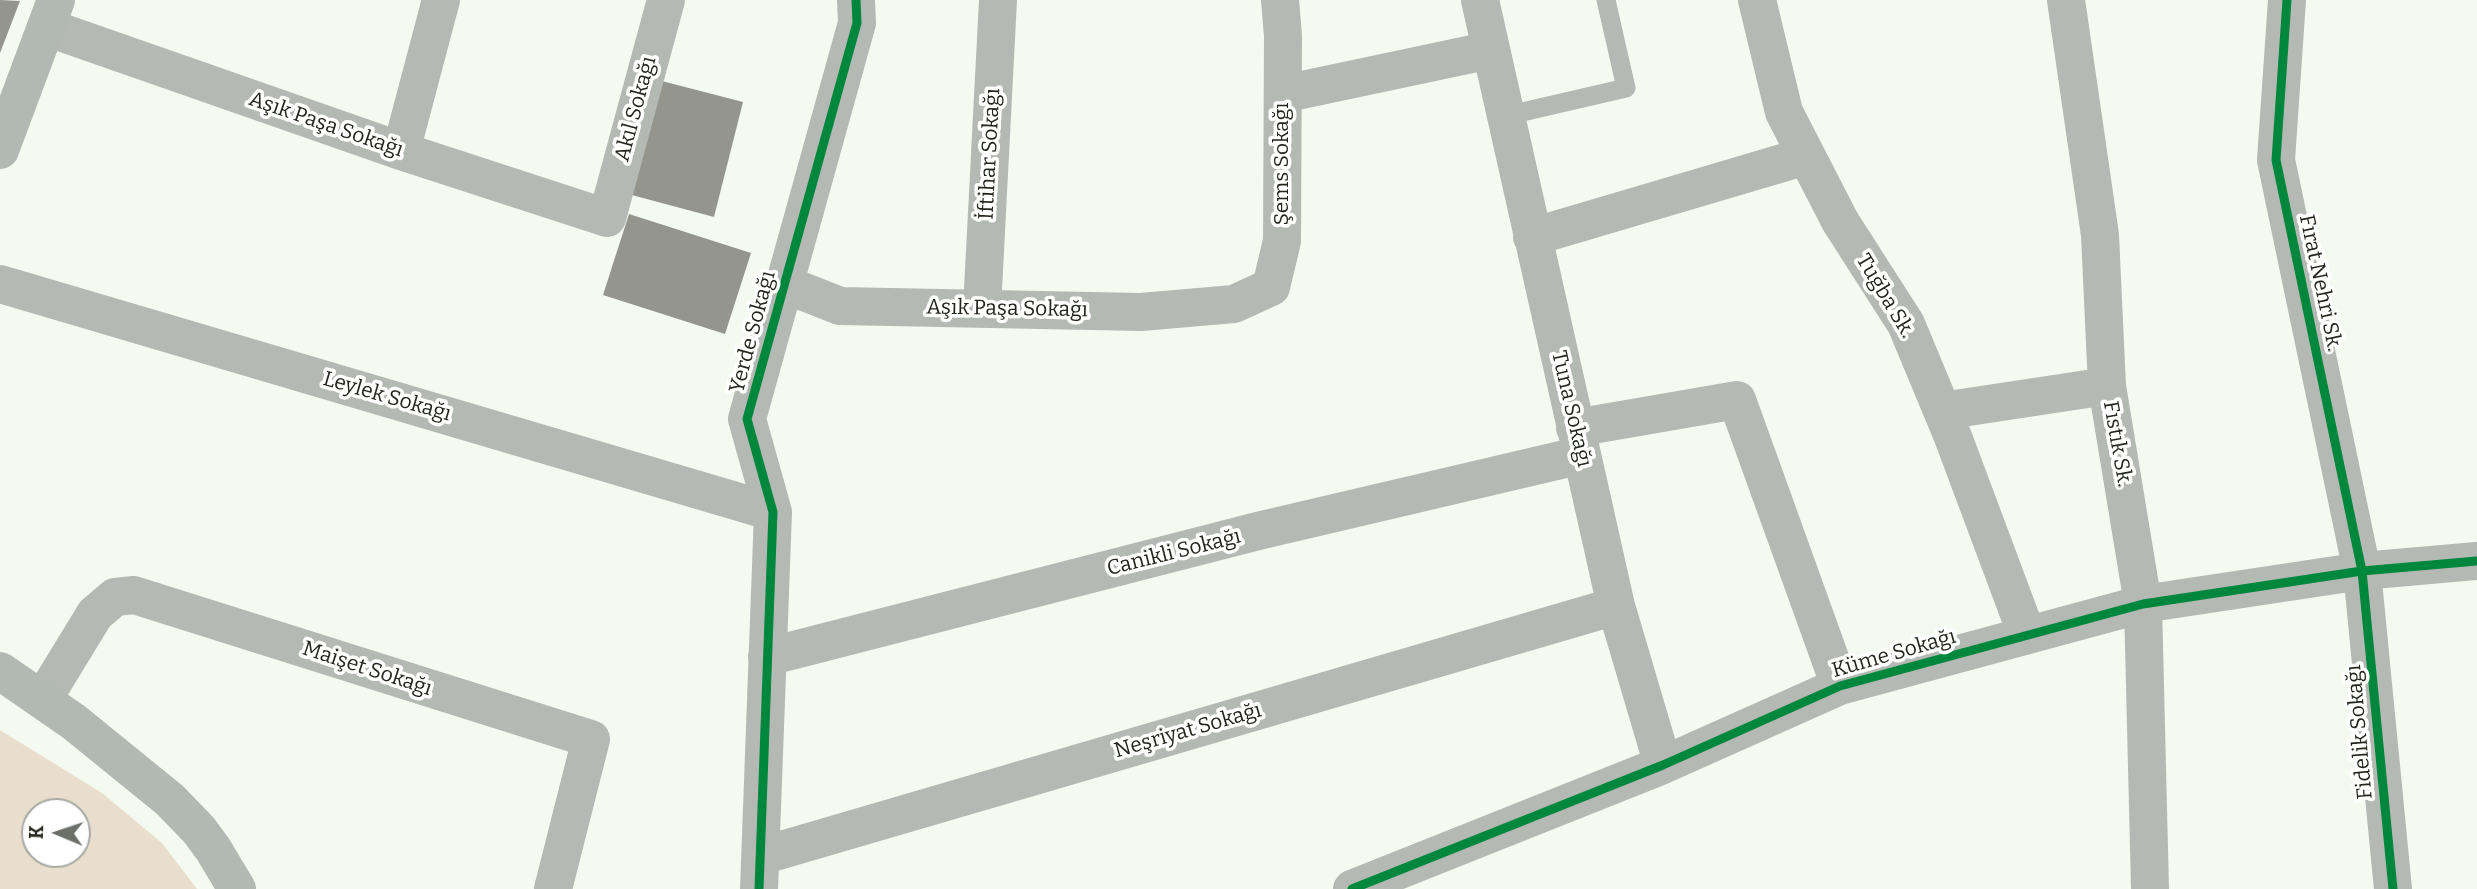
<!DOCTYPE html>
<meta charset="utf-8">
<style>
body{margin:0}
#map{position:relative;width:2477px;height:889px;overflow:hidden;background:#f5faf0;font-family:Bitter,serif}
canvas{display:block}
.north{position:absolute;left:21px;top:798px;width:70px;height:70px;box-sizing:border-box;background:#fff;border:2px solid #a7a8a5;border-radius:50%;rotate:272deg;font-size:19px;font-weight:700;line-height:28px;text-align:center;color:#22261e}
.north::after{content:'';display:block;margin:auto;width:24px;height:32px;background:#6c7068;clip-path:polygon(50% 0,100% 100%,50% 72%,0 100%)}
</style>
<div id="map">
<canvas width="2477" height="889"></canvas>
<div class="north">K</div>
</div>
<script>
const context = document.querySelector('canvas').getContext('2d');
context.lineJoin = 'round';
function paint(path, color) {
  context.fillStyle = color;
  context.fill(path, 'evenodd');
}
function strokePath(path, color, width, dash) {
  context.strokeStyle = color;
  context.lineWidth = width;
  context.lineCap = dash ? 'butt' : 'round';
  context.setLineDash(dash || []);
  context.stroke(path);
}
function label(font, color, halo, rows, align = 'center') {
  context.font = font + ' Bitter,serif';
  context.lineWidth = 7;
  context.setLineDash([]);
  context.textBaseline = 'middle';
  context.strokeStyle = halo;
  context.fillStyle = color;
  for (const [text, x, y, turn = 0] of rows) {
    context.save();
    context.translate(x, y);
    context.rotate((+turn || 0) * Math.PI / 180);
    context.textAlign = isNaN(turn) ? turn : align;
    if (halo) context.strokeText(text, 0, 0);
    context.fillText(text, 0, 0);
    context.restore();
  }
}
paint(new Path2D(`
 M0,730L102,793L162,843L197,889H0ZM35,812H77V854H35Z`), '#e9decd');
paint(new Path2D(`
 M0,0L20,1L0,53Z
 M658,80L743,102L714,217L628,194Z
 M629,214L751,253L725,334L603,295Z`), '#94958c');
strokePath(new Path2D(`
 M1505,116L1626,88L1606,0`), '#b4b9b4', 19);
strokePath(new Path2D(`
 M1480,0L1616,606L1663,765
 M1757,0L1784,112L1840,221L1906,324L1953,437L2027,635
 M2066,0L2100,235L2107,386L2143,604L2150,889
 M2287,0L2276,160L2362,571L2393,889
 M46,27L401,151L607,218L666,0
 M1283,94L1491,50
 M401,151L441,0
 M1532,237L1806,156
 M0,284L773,512
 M784,284L840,306L1141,312L1234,304L1271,287L1282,241L1283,36L1280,0
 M982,309L998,0
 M1942,411L2107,386
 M1575,428L1737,400L1840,686
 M767,657L1258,531L1582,455
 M43,699L95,614L115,597L134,595L591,739L553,889
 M761,856L1616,606
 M759,889L773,512L747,419L857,23L856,0
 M1352,889L1663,765L1840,686L2143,604L2362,571L2477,561`), '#b4b9b4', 38);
strokePath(new Path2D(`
 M0,150L56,0
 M0,671L74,722L170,800L199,830L213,849L237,889`), '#b2b8b2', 38);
strokePath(new Path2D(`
 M2287,0L2276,160L2362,571L2393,889
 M759,889L773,512L747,419L857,23L856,0
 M1352,889L1663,765L1840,686L2143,604L2362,571L2477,561`), '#00873e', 9);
label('21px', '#22261e', '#fff', [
 ["Akıl Sokağı",636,109,-75],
 ["Aşık Paşa Sokağı",326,125,19],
 ["İftihar Sokağı",990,154,-87],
 ["Şems Sokağı",1282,164,-90],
 ["Fırat Nehri Sk.",2320,283,78],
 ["Tuğba Sk.",1885,296,59],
 ["Aşık Paşa Sokağı",1007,309,1],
 ["Yerde Sokağı",753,332,-75],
 ["Leylek Sokağı",387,397,16],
 ["Tuna Sokağı",1571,409,77],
 ["Fıstık Sk.",2117,444,80],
 ["Canikli Sokağı",1174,553,-14],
 ["Küme Sokağı",1894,654,-16],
 ["Maişet Sokağı",367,669,18],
 ["Neşriyat Sokağı",1188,731,-16],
 ["Fidelik Sokağı",2360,732,-95]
]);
</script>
